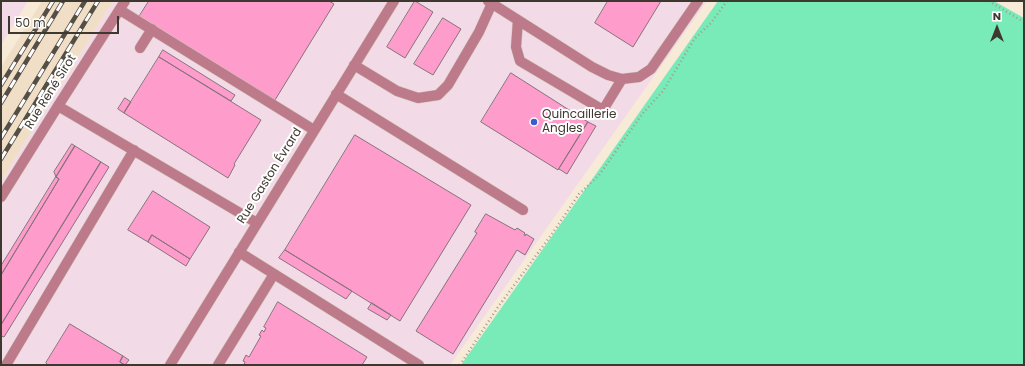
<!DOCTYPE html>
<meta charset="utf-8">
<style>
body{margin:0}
#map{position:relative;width:1025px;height:366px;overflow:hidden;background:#f7ead7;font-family:Poppins,sans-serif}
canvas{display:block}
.frame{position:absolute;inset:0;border:2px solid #3d3830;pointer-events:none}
.north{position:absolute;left:977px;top:8px;width:40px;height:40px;-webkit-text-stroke:3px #fff;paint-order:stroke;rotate:0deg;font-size:11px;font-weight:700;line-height:16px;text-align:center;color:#3d3830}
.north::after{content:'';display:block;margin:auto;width:14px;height:18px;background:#3d3830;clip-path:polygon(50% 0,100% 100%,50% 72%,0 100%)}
.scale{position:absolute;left:8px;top:16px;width:111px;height:18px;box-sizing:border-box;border:2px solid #3d3830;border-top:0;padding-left:5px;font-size:12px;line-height:14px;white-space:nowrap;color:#3d3830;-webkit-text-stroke:3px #fff;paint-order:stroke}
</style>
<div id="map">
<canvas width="1025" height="366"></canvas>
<div class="frame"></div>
<div class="north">N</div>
<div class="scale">50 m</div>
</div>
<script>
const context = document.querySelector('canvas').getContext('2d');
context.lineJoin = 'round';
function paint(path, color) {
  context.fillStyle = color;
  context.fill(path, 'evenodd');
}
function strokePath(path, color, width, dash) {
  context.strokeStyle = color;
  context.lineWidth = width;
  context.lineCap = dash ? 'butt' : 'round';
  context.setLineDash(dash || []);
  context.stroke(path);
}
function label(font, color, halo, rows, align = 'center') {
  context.font = font + ' Poppins,sans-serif';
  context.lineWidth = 4;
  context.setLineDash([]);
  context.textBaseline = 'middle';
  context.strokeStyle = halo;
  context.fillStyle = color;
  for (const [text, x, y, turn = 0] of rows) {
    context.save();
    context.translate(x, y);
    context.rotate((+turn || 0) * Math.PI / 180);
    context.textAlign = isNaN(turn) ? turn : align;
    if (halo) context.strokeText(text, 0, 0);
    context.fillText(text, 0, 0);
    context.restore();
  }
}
paint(new Path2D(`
 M42,1H113L1,181V67Z`), '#f0dfc6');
paint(new Path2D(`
 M1,1H28L1,45Z
 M113,1H707L450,365H1V181Z`), '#f2dbe7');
paint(new Path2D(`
 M718,1H994L1024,18V365H461Z`), '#78ebb8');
const building = new Path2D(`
 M149,1H329L334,4L275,100L139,17Z
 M415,1L433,12L405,58L387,47Z
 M608,1H661L633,47L595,23Z
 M443,18L461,29L433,75L414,64Z
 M163,50L235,95L231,101L159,57Z
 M159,57L261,120L234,164L235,165L228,178L124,113Z
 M511,73L588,122L558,170L481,122Z
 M125,98L131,102L124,113L118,109Z
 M588,122L596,126L567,174L559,169Z
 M355,135L471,205L400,321L285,250Z
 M72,144L75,146L56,177L54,172Z
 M75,146L101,162L1,325V275L59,179L56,177Z
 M101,162L109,167L4,337L1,336V325Z
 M56,177L59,179L1,275V266Z
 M153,191L210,227L190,259L152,235L148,242L128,230Z
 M486,214L515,230L517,228L525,233L524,234L525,236L526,234L534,239L525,255L517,250L453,354L416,331L477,233L475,232Z
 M152,235L190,259L186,266L148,242Z
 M285,250L352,291L346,299L279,258Z
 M278,302L367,357L362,365H244L245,362L243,361L246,355L249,357L261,336L259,335L262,330L264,332L266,328L264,327Z
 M372,303L391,315L387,320L368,309Z
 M70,324L123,356L120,362L125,365H48L46,363Z
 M123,356L129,360L125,365L120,362Z`);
paint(building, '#fe9ccb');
strokePath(building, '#88737c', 1);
const minor = new Path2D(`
 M488,1L592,67L608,75L622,79L639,77L651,69L698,1
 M120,10L314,130
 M518,20L516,47L520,61L603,110L622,79
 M140,48L152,29
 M354,65L397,91L418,98L438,95L448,85L479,32L493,1
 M336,94L523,210
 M58,106L257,223
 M1,197L58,106L125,1
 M239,252L419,365
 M6,365L134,150
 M170,365L394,1
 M218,365L274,274`);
strokePath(minor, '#d2c6b6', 11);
strokePath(new Path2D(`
 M989,1L1024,22
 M460,365L498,307L552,234L579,194L599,175L643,113L663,91L695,38L711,23L727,1`), '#a59b8d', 2.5, [1, 3]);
strokePath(minor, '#bc7a8a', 10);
const rail = new Path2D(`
 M1,85L53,1
 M1,103L63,1
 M1,138L85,1
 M1,159L98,1`);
strokePath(rail, '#544e45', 4.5);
strokePath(rail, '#fff', 3, [9]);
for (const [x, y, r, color] of [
 [534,122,4,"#3c5cce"]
]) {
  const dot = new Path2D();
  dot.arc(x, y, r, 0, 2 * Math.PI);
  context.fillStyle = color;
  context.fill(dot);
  strokePath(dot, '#fff', 1.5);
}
label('12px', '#3d3830', '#fff', [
 ["Rue René Sirot",51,92,-58],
 ["Rue Gaston Évrard",270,176,-58]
]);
label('12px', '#3d3830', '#fff', [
 ["Quincaillerie",542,115],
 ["Angles",542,129]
], 'left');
</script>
